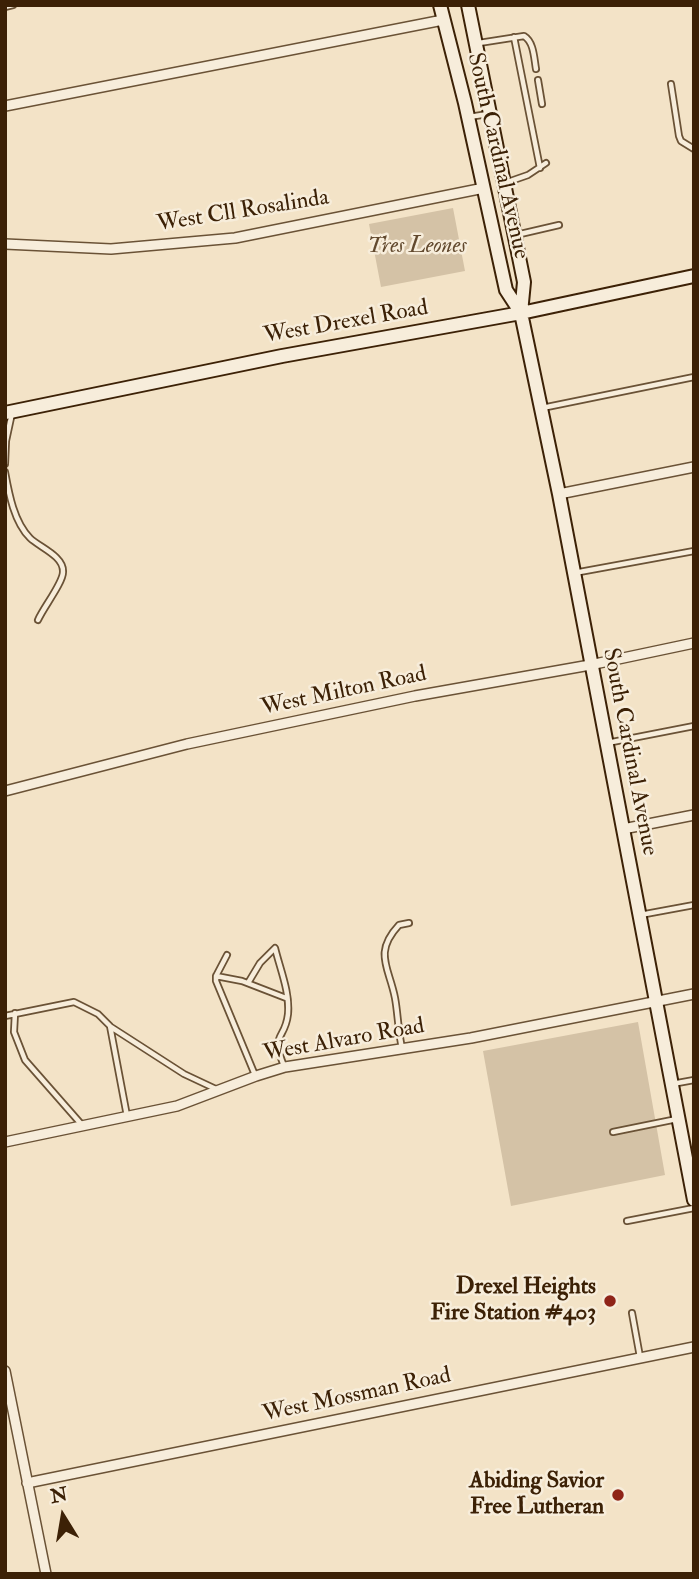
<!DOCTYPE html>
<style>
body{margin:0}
#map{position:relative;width:699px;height:1579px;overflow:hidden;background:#f3e3c7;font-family:"IM FELL Double Pica",serif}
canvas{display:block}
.frame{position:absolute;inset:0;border:7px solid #3c2106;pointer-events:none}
.north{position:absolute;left:28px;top:1481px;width:70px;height:70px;-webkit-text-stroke:5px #f7eddb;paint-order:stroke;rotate:349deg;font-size:19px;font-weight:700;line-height:28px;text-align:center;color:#3c2106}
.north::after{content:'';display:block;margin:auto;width:24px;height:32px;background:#3c2106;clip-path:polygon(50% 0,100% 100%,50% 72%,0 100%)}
</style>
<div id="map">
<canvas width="699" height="1579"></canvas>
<div class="frame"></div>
<div class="north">N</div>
</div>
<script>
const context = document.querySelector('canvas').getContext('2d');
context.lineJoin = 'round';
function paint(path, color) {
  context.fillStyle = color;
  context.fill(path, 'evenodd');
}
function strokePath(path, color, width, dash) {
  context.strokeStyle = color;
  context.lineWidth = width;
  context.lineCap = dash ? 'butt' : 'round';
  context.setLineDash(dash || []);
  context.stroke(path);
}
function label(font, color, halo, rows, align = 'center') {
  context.font = font + ' "IM FELL Double Pica",serif';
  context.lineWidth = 5;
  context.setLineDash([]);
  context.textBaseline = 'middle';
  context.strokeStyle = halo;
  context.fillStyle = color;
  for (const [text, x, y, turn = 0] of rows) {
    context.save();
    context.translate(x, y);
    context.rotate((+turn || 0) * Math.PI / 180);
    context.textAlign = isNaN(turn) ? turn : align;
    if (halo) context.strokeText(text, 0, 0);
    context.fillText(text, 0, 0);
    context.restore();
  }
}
paint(new Path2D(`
 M453,208L465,271L381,287L369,224Z
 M638,1022L665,1175L511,1206L483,1051Z`), '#d4c2a6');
const lane = new Path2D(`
 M5,7L13,5
 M514,37L540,168
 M479,43L524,36C534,42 534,58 536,69
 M538,80L542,104
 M671,84L679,136L681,141L694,149
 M469,117L488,114
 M505,183L528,175L546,163
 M516,235L559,225
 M542,408L694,377
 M5,464L6,441L12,413
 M5,472C9,494 14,522 30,538C39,547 64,556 63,572C63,583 43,608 38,620
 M574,573L694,551
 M607,743L694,726
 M640,915L694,905
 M227,955L216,976V981L255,1075
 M216,976L242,981L286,998
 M248,983L260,963L275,948C280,969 290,992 288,1014C285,1041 270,1032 284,1066
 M15,1013L14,1032L25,1060L82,1125
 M5,1016L74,1002L98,1014L110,1026L127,1116
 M111,1027L184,1074L218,1090
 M402,1048C398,1031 398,1014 395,998C389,967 373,953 399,925L409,923
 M672,1084L694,1080
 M613,1132L677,1119
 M627,1221L694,1208
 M632,1313L640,1357`);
const street = new Path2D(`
 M5,106L443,20
 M5,244L111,249L235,238L484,188
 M559,494L694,467
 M5,791L187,744L415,696L590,665L694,643
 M623,829L694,815
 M5,1142L177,1106L256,1076L285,1067L471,1038L694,994
 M5,1371L46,1574
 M27,1483L694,1347`);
const secondary = new Path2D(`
 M440,5L465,103L506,290L521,313
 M468,5L524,282L521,313L559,494L694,1200
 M5,413L282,356L521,313L694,276`);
strokePath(lane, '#6a5236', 8);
strokePath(street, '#6a5236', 12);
strokePath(secondary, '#3c2106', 16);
strokePath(lane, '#f7eddb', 4.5);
strokePath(street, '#f7eddb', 9);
strokePath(secondary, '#f7eddb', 12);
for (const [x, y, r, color] of [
 [610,1301,7,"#8f2418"],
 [618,1495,7,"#8f2418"]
]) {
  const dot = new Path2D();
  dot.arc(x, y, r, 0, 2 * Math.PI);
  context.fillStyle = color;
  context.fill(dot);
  strokePath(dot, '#f7eddb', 2.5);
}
label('23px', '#3c2106', '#f7eddb', [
 ["South Cardinal Avenue",497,156,77],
 ["West Cll Rosalinda",243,212,-9],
 ["West Drexel Road",346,323,-10],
 ["West Milton Road",344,692,-12],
 ["South Cardinal Avenue",629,752,79],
 ["West Alvaro Road",344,1041,-10],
 ["West Mossman Road",357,1396,-12]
]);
label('italic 23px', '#62492e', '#f7eddb', [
 ["Tres Leones",417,247]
]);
label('bold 23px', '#3c2106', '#f7eddb', [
 ["Drexel Heights",596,1288],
 ["Fire Station #403",596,1314],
 ["Abiding Savior",604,1482],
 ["Free Lutheran",604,1508]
], 'right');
</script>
